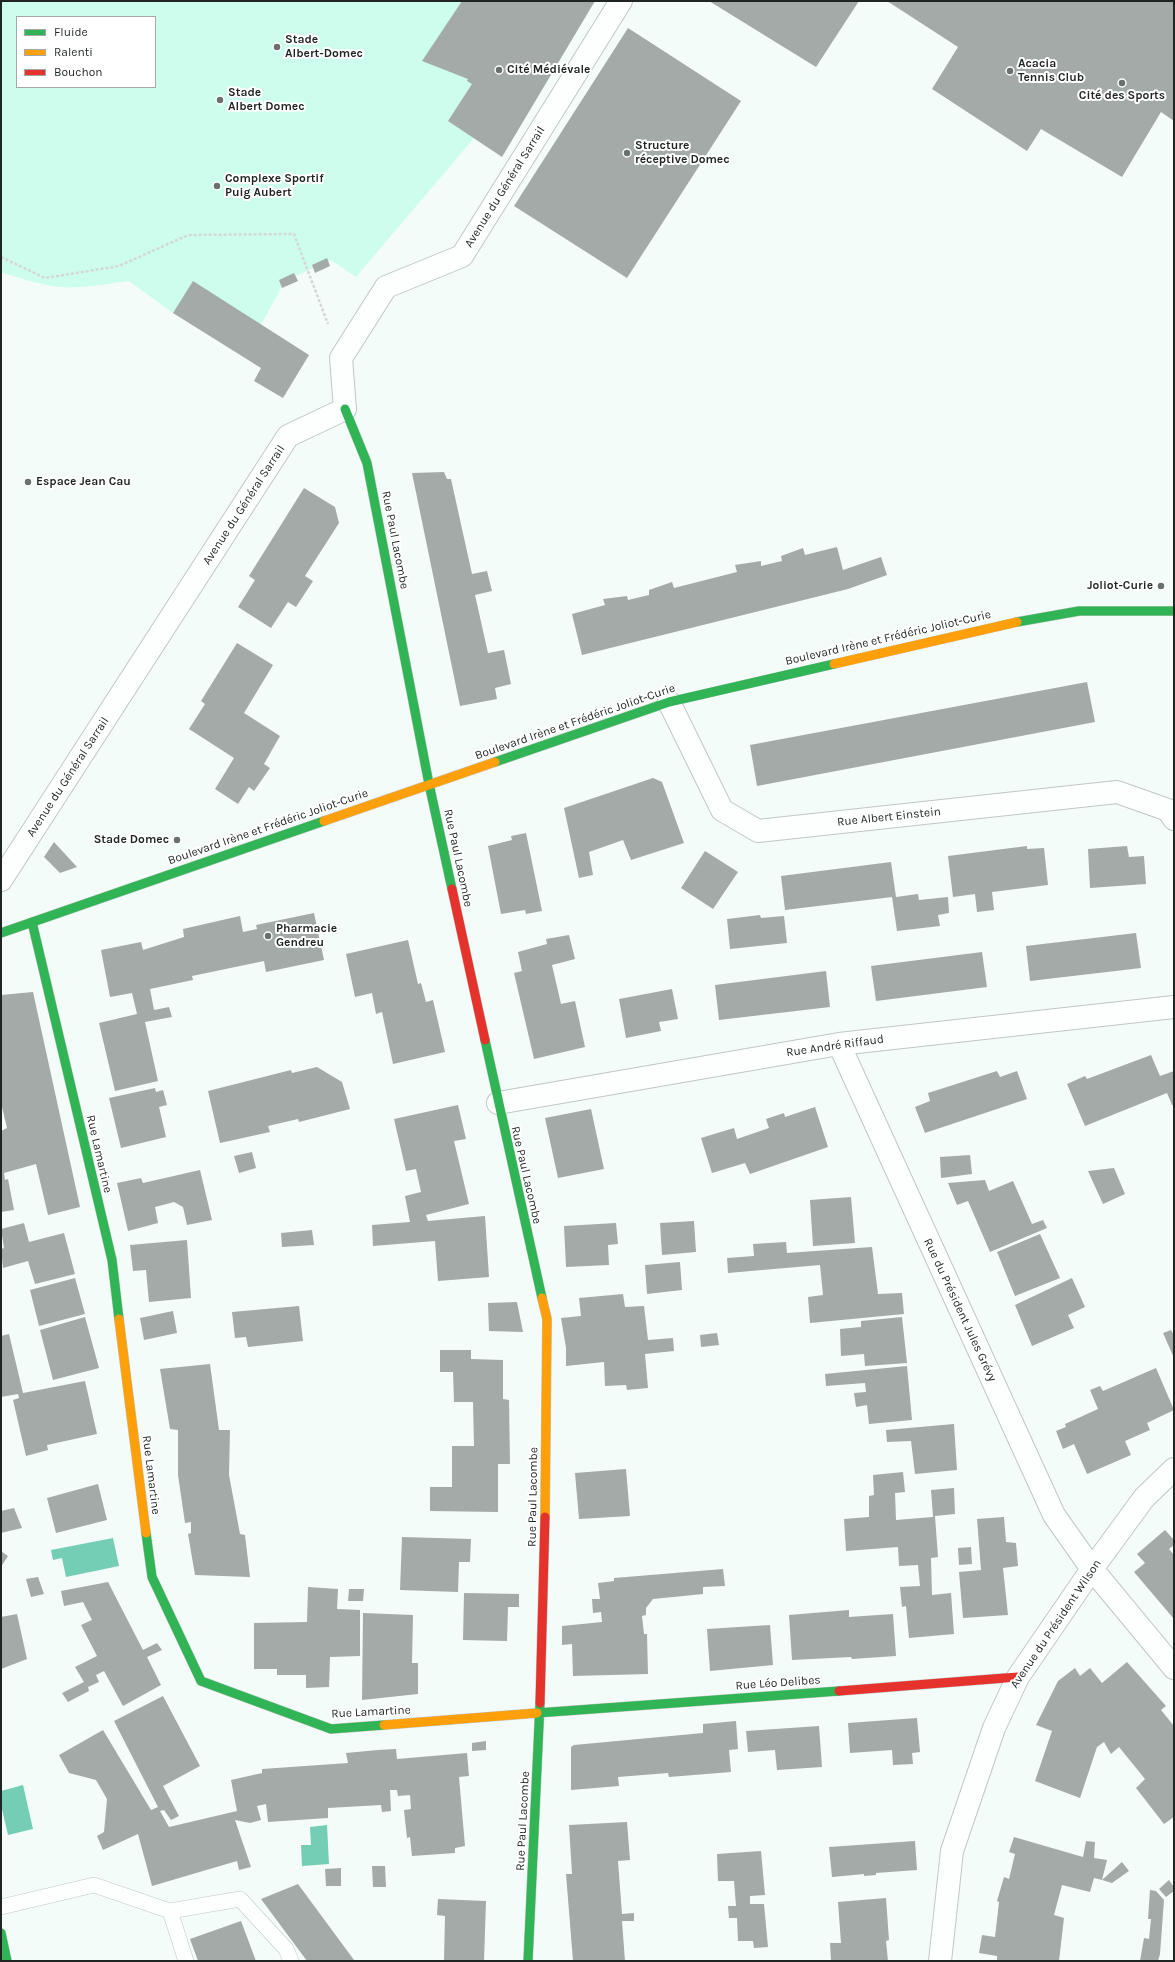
<!DOCTYPE html>
<meta charset="utf-8">
<style>
body{margin:0}
#map{position:relative;width:1175px;height:1962px;overflow:hidden;background:#f4fcf9;font-family:Karla,sans-serif}
canvas{display:block}
.frame{position:absolute;inset:0;border:2px solid #1f2523;pointer-events:none}
.legend{position:absolute;left:16px;top:16px;width:140px;height:72px;box-sizing:border-box;background:#fff;border:1px solid #a5a8a7;margin:0;padding:5px 7px;list-style:none;font-size:12px;color:#1f2523}
.legend li{display:flex;align-items:center;gap:8px;height:20px}
.legend b{width:20px;border:1px solid #a5a8a7}
</style>
<div id="map">
<canvas width="1175" height="1962"></canvas>
<div class="frame"></div>
<ul class="legend">
<li><b style="height:5px;background:#30b455"></b>Fluide</li>
<li><b style="height:5px;background:#ff9f0a"></b>Ralenti</li>
<li><b style="height:5px;background:#e5322d"></b>Bouchon</li>
</ul>
</div>
<script>
const context = document.querySelector('canvas').getContext('2d');
context.lineJoin = 'round';
function paint(path, color) {
  context.fillStyle = color;
  context.fill(path, 'evenodd');
}
function strokePath(path, color, width, dash) {
  context.strokeStyle = color;
  context.lineWidth = width;
  context.lineCap = dash ? 'butt' : 'round';
  context.setLineDash(dash || []);
  context.stroke(path);
}
function label(font, color, halo, rows, align = 'center') {
  context.font = font + ' Karla,sans-serif';
  context.lineWidth = 4;
  context.setLineDash([]);
  context.textBaseline = 'middle';
  context.strokeStyle = halo;
  context.fillStyle = color;
  for (const [text, x, y, turn = 0] of rows) {
    context.save();
    context.translate(x, y);
    context.rotate((+turn || 0) * Math.PI / 180);
    context.textAlign = isNaN(turn) ? turn : align;
    if (halo) context.strokeText(text, 0, 0);
    context.fillText(text, 0, 0);
    context.restore();
  }
}
paint(new Path2D(`
 M1,1H568L496,112L356,277L331,260L285,281L261,325L193,282L173,313L129,281C106,284 81,289 58,287C38,284 19,278 1,272ZM17,17H155V87H17Z`), '#cdfded');
paint(new Path2D(`
 M113,1538L119,1566L66,1577L62,1558L53,1560L51,1550Z
 M23,1785L33,1829L8,1835L1,1805V1791Z
 M327,1825L329,1864L302,1866L301,1845H311L310,1827Z`), '#74ceb6');
paint(new Path2D(`
 M462,1H595L502,157L448,121L472,84L467,81L468,79L422,61Z
 M709,1H859L816,67Z
 M887,1H1174V121L1161,112L1122,177L1041,129L1027,151L932,89L958,47Z
 M628,28L741,101L627,278L514,206Z
 M327,258L330,266L315,273L312,265Z
 M294,273L298,281L282,288L279,280Z
 M193,281L309,355L283,398L254,381L261,368L173,313Z
 M444,472L447,479H451L472,574L487,571L492,591L475,595L488,653L504,650L511,684L495,688L497,699L460,706L412,473Z
 M304,488L335,507L339,523L305,576L313,581L296,607L288,602L271,628L238,607L255,580L249,576Z
 M837,547L843,570L881,557L887,575L848,589L582,655L572,614L605,605L603,599L627,596L628,600L649,595V590L672,582L674,588L737,572L735,565L761,561V566L782,561L781,556L803,548L805,555Z
 M237,643L273,665L244,713L280,736L264,764L270,768L254,791L249,787L238,804L215,789L234,758L189,729L205,704L201,701Z
 M1087,682L1095,722L757,786L750,745Z
 M653,778L662,782L684,843L631,860L623,840L589,852L593,875L579,878L564,808Z
 M526,833L542,911L526,914L525,910L501,914L488,846L512,840L511,836Z
 M54,842L77,867L60,873L44,857Z
 M1027,846V849L1044,848L1048,885L992,892L994,910L977,912L975,894L953,897L948,856Z
 M1127,846L1129,857L1144,856L1146,884L1090,888L1088,849Z
 M705,851L738,872L713,909L681,888Z
 M891,862L896,897L918,894L919,900L948,897L949,913L938,915L940,926L897,931L892,897L785,910L781,876Z
 M314,913L324,960L266,972L264,961L192,976L193,980L150,989L154,1010L169,1007L172,1017L145,1022L158,1081L115,1091L99,1023L137,1014L132,993L110,997L101,950L141,942L143,950L184,937L183,929L240,916L243,932L257,929L256,925Z
 M760,915L761,918L784,916L787,943L730,949L727,919Z
 M1136,933L1141,968L1030,981L1026,946Z
 M569,935L575,959L552,965L561,1004L575,1001L585,1047L534,1059L514,973L522,971L518,952L547,944L546,939Z
 M408,940L418,984L421,983L426,1002L433,1000L445,1052L393,1064L382,1012L376,1014L372,993L355,997L346,954Z
 M982,952L987,987L876,1001L871,966Z
 M826,971L830,1007L719,1020L715,985Z
 M672,989L678,1019L659,1022L661,1031L626,1038L619,999Z
 M33,992L80,1207L48,1215L36,1164L4,1173L5,1180L8,1179L14,1210L1,1212V1131L7,1128L1,1103V995Z
 M1151,1055L1160,1076L1174,1071V1105H1172L1167,1093L1085,1126L1067,1084L1085,1076L1087,1079Z
 M317,1067L342,1082L350,1109L299,1122L298,1119L268,1126L270,1132L220,1143L208,1091L291,1070L292,1073Z
 M997,1071L1000,1077L1017,1071L1027,1099L925,1133L915,1107L930,1101L928,1093Z
 M155,1088L156,1092L163,1090L167,1105L159,1107L166,1137L121,1148L109,1098Z
 M458,1105L466,1139L454,1141L469,1204L426,1215L428,1221L485,1216L489,1277L438,1281L435,1241L373,1246L372,1225L410,1222L405,1196L421,1192L416,1169L406,1171L394,1119Z
 M815,1107L828,1147L750,1174L745,1163L712,1173L701,1138L734,1128L737,1139L769,1128L766,1119L784,1113L785,1117Z
 M591,1109L604,1169L558,1178L545,1118Z
 M252,1152L256,1168L239,1173L234,1156Z
 M970,1155L972,1174L941,1178L940,1157Z
 M1114,1168L1125,1194L1103,1204L1088,1171Z
 M200,1170L212,1220L187,1225L183,1207L174,1202L155,1207L158,1223L128,1231L117,1183L141,1178L143,1183Z
 M985,1180L989,1191L1013,1181L1032,1224L1043,1220L1047,1228L990,1252L968,1201L957,1205L948,1183Z
 M851,1197L855,1243L813,1246L810,1200Z
 M694,1221L696,1252L662,1255L660,1223Z
 M24,1223L29,1242L64,1233L75,1274L35,1284L28,1261L3,1268L1,1249L4,1248L1,1229Z
 M616,1223L618,1244L608,1245L609,1265L566,1267L564,1226Z
 M312,1230L314,1245L282,1247L281,1233Z
 M1040,1234L1060,1278L1015,1296L997,1252Z
 M187,1240L191,1298L149,1302L146,1270L133,1271L130,1245Z
 M786,1242L787,1253L872,1247L878,1294L902,1293L904,1314L810,1323L808,1297L823,1295L820,1265L728,1273L727,1258L754,1256L753,1244Z
 M680,1262L682,1290L647,1294L645,1265Z
 M75,1278L85,1314L39,1326L30,1290Z
 M1072,1278L1085,1307L1068,1315L1074,1328L1032,1346L1015,1305Z
 M623,1294L625,1307L644,1306L648,1340L673,1338L674,1351L645,1354L648,1388L627,1390L626,1385L605,1386L604,1362L566,1366V1348L561,1318L581,1316L579,1298Z
 M517,1302L523,1332L489,1331L488,1303Z
 M299,1306L303,1341L248,1347L246,1337L235,1338L232,1312Z
 M173,1311L177,1333L144,1340L140,1318Z
 M85,1317L99,1368L53,1380L40,1330Z
 M902,1317L907,1363L865,1366L864,1354L841,1356L840,1329L861,1327V1321Z
 M1171,1330L1174,1335V1358L1163,1333Z
 M717,1333L719,1345L701,1347L700,1335Z
 M9,1334L23,1393L85,1381L97,1434L47,1445L48,1450L26,1456L13,1400L19,1398L18,1394L1,1397V1336Z
 M440,1350H471V1359L503,1360V1399L509,1400L510,1464H498V1512L430,1511V1487H452V1446H474L473,1402H454L453,1372H440Z
 M210,1364L219,1430H230L229,1475L240,1534L245,1535L250,1577L195,1575L188,1534L191,1533V1522L185,1523L178,1475V1430L170,1429L160,1369Z
 M907,1366L912,1420L869,1424L867,1405L856,1407L854,1393L866,1392L865,1383L826,1386L825,1374Z
 M1156,1368L1174,1410L1147,1423L1150,1430L1125,1441L1131,1455L1087,1474L1074,1444L1063,1449L1056,1431L1066,1427L1065,1424L1098,1409L1090,1390L1100,1386L1103,1391Z
 M954,1424L957,1470L915,1474L911,1441L887,1442L886,1430Z
 M626,1469L630,1516L579,1519L575,1473Z
 M903,1472L905,1492L895,1493L896,1520L933,1517L931,1490L954,1488L955,1514L935,1516L938,1557L931,1558L932,1595L951,1593L954,1634L909,1638L906,1606L902,1607L900,1587L920,1586L918,1565L899,1566L898,1547L846,1551L844,1519L869,1517V1496L874,1495L873,1475Z
 M98,1484L107,1520L56,1533L47,1498Z
 M14,1508L22,1528L1,1533V1511Z
 M1004,1517L1006,1542L1016,1543L1018,1566L1003,1568L1008,1615L963,1618L959,1572L981,1570L977,1519Z
 M1165,1530L1174,1540V1545L1169,1549L1174,1555V1619L1134,1572L1145,1563L1137,1554Z
 M402,1537L471,1539L470,1562H459L458,1592L400,1590Z
 M971,1547L972,1564L959,1565L958,1548Z
 M1,1551L8,1556L1,1567Z
 M723,1569L725,1586L703,1587V1594L653,1599L646,1608V1615L642,1616L644,1634H647L648,1674L573,1676L572,1644L562,1645V1626L602,1622L601,1612L593,1613L592,1599H600L598,1583L614,1581V1578Z
 M38,1577L44,1594L31,1597L26,1579Z
 M108,1582L143,1650L157,1643L162,1650L147,1657L161,1685L123,1706L104,1671L96,1675L99,1682L88,1687L89,1691L68,1702L62,1693L84,1682L75,1667L97,1656L81,1625L92,1620L83,1602L64,1606L61,1591Z
 M308,1587L338,1589L337,1609L360,1610V1656L330,1657L329,1687L306,1688V1675H277V1669H254V1623L307,1622Z
 M349,1589H364L363,1601H348Z
 M464,1593L519,1594V1607H508L507,1641L463,1640Z
 M849,1610V1617L893,1614L896,1656L852,1659L851,1657L792,1660L789,1615Z
 M363,1613L413,1615L412,1663H418V1694L362,1700Z
 M17,1614L27,1659L1,1669V1617Z
 M770,1625L773,1665L710,1671L707,1629Z
 M1127,1662L1166,1706L1161,1710L1174,1726V1817L1164,1824L1136,1788L1145,1779L1119,1747L1111,1754L1104,1742L1097,1747L1080,1798L1035,1781L1052,1731L1036,1725L1058,1681L1075,1668L1080,1676L1090,1668L1102,1683Z
 M163,1696L200,1766L163,1786L179,1816L171,1820L164,1810L160,1811L169,1827L237,1811L231,1780L262,1773V1769L348,1763L346,1753L378,1750L396,1749L397,1759L467,1753L469,1776L459,1777L465,1846L455,1848V1853L412,1856L410,1837L407,1838L404,1810L411,1809L410,1795L398,1796L397,1790H390L391,1811L382,1812L381,1805L328,1808V1818L268,1822L266,1804L257,1806L261,1820L250,1823L235,1820L251,1867L239,1870L237,1861L152,1886L138,1834L103,1850L97,1836L104,1832L107,1799L96,1780L69,1773L59,1755L103,1730L151,1810L158,1807L114,1721Z
 M917,1718L920,1752L912,1753L913,1764L893,1765L892,1750L850,1753L848,1723Z
 M736,1721L738,1749L729,1750L731,1772L669,1777L668,1773L618,1777L619,1786L571,1790V1747L574,1745L703,1733V1724Z
 M819,1726L822,1767L777,1770L775,1750L748,1752L746,1731Z
 M486,1741V1750L472,1751V1743Z
 M627,1822L630,1860L618,1861L622,1914L634,1913V1921H622L625,1961H573L566,1874H572L569,1825Z
 M1014,1837L1083,1857L1086,1841L1095,1842L1094,1858L1107,1860L1102,1880L1094,1878L1090,1892L1062,1885L1054,1915L1064,1918L1059,1961H997V1956L979,1953L982,1935L995,1937L999,1902L997,1901L1004,1877L1009,1879L1015,1854L1009,1852Z
 M915,1841L917,1870L876,1873V1875L864,1876V1874L832,1877L829,1847Z
 M761,1851L765,1895L750,1896V1904H764L768,1947L754,1948L753,1941H738L737,1918H729L728,1906H736L734,1881H718L717,1854Z
 M1122,1862L1129,1871L1112,1883L1102,1880Z
 M372,1866H385L386,1887H373Z
 M341,1868V1886H326L325,1869Z
 M1169,1880L1174,1887V1891L1166,1897L1159,1889Z
 M298,1884L354,1960L357,1961H307L261,1899Z
 M1150,1890L1156,1891L1164,1900L1160,1954L1158,1961H1140L1144,1938L1149,1939L1151,1919H1148Z
 M886,1898L889,1940L886,1941L888,1961H831L830,1943H841L838,1902Z
 M438,1899L486,1901L484,1961H444L445,1916L437,1915Z
 M241,1921L256,1961H198L190,1939Z`), '#a3aaa7');
const lane = new Path2D(`
 M1,1907L94,1885L170,1911L240,1899L286,1949L291,1961
 M170,1911L186,1961`);
const street = new Path2D(`
 M669,702L722,810L758,831L1117,792L1168,810L1174,819
 M1,880L288,436L345,409L341,358L386,287L462,256L621,1
 M839,1044L1054,1515L1092,1569L1174,1668
 M498,1103L839,1044L1174,1007
 M940,1961L952,1851L994,1728L1018,1677L1092,1569L1144,1498L1174,1469`);
const fast = new Path2D(`
 M345,409L367,463L429,784L452,889
 M1017,622L1079,611H1174
 M495,762L669,702L834,664
 M32,922L112,1260L119,1319
 M1,933L324,821
 M485,1040L542,1298
 M146,1533L152,1577L201,1681L331,1729L384,1725
 M537,1713L839,1691
 M1,1933L7,1961
 M528,1961L540,1703`);
const slow = new Path2D(`
 M834,664L1017,622
 M324,821L495,762
 M542,1298L547,1319L545,1517
 M119,1319L146,1533
 M384,1725L537,1713`);
const jam = new Path2D(`
 M452,889L485,1040
 M839,1691L1018,1677
 M540,1703L545,1517`);
strokePath(lane, '#c0c7c4', 16);
strokePath(street, '#c0c7c4', 24);
strokePath(fast, '#c0c7c4', 10);
strokePath(slow, '#c0c7c4', 10);
strokePath(jam, '#c0c7c4', 10);
strokePath(new Path2D(`
 M1,257L45,278L119,266L188,235L294,234L328,324`), '#d4d7d5', 2.5, [3, 2]);
strokePath(lane, '#fdfffe', 15);
strokePath(street, '#fdfffe', 22);
strokePath(fast, '#30b455', 9);
strokePath(slow, '#ff9f0a', 9);
strokePath(jam, '#e5322d', 9);
for (const [x, y, r, color] of [
 [277,47,4,"#6a706e"],
 [499,70,4,"#6a706e"],
 [1010,71,4,"#6a706e"],
 [1122,83,4,"#6a706e"],
 [220,100,4,"#6a706e"],
 [627,153,4,"#6a706e"],
 [217,186,4,"#6a706e"],
 [28,482,4,"#6a706e"],
 [1161,586,4,"#6a706e"],
 [177,840,4,"#6a706e"],
 [268,936,4,"#6a706e"]
]) {
  const dot = new Path2D();
  dot.arc(x, y, r, 0, 2 * Math.PI);
  context.fillStyle = color;
  context.fill(dot);
  strokePath(dot, '#fff', 1.5);
}
label('bold 12px', '#1f2523', '#fff', [
 ["Stade",285,40],
 ["Albert-Domec",285,54],
 ["Acacia",1018,64],
 ["Tennis Club",1018,78],
 ["Cité Médiévale",507,70],
 ["Stade",228,93],
 ["Albert Domec",228,107],
 ["Cité des Sports",1122,96,"center"],
 ["Structure",635,146],
 ["réceptive Domec",635,160],
 ["Complexe Sportif",225,179],
 ["Puig Aubert",225,193],
 ["Espace Jean Cau",36,482],
 ["Joliot-Curie",1153,586,"right"],
 ["Stade Domec",169,840,"right"],
 ["Pharmacie",276,929],
 ["Gendreu",276,943]
], 'left');
label('12px', '#1f2523', '#fff', [
 ["Avenue du Général Sarrail",505,187,-58],
 ["Avenue du Général Sarrail",244,505,-57],
 ["Rue Paul Lacombe",395,540,79],
 ["Boulevard Irène et Frédéric Joliot-Curie",888,638,-13],
 ["Boulevard Irène et Frédéric Joliot-Curie",575,722,-19],
 ["Avenue du Général Sarrail",68,777,-57],
 ["Rue Albert Einstein",889,817,-6],
 ["Boulevard Irène et Frédéric Joliot-Curie",268,827,-19],
 ["Rue Paul Lacombe",458,858,78],
 ["Rue André Riffaud",835,1046,-8],
 ["Rue Lamartine",99,1154,77],
 ["Rue Paul Lacombe",526,1175,77],
 ["Rue du Président Jules Grévy",960,1310,65],
 ["Rue Lamartine",151,1475,83],
 ["Rue Paul Lacombe",533,1497,-89],
 ["Avenue du Président Wilson",1056,1624,-56],
 ["Rue Léo Delibes",778,1683,-4],
 ["Rue Lamartine",371,1712,-3],
 ["Rue Paul Lacombe",523,1821,-87]
]);
</script>
